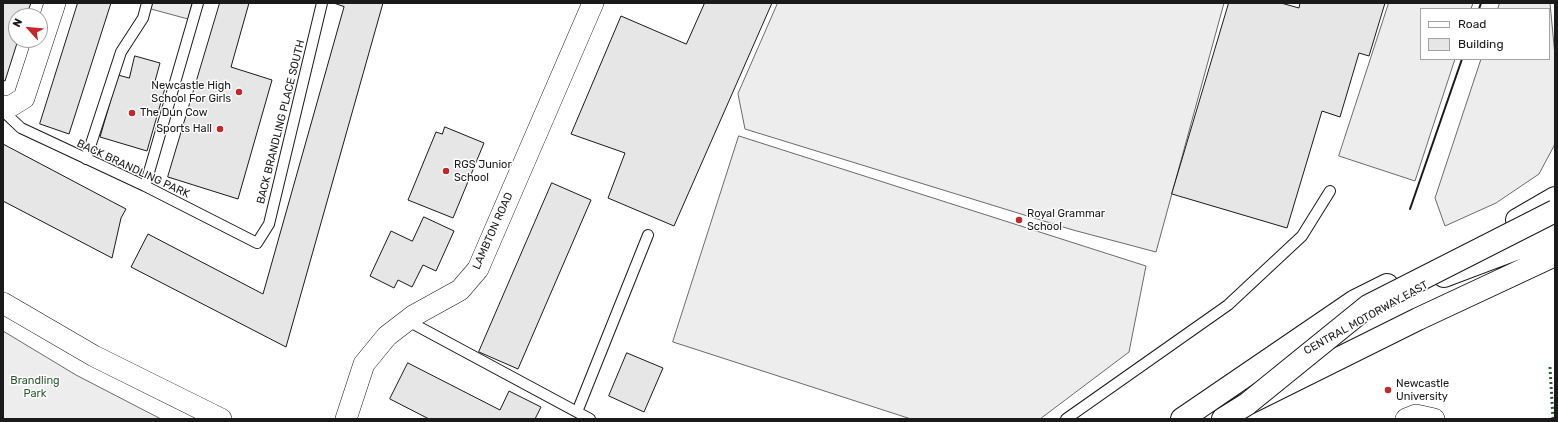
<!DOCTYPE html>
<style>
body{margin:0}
#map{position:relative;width:1558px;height:422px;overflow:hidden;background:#fff;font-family:Rubik,sans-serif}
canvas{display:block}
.frame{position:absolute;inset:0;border:4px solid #1a1a1a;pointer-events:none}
.legend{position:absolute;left:1420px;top:8px;width:130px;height:52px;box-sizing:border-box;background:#fff;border:1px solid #a3a3a3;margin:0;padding:5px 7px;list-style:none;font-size:12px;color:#1a1a1a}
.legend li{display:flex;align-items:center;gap:8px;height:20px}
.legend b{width:20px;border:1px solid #a3a3a3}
.north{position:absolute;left:8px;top:8px;width:40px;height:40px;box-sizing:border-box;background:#fff;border:1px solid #a3a3a3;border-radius:50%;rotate:297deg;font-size:11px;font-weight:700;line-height:16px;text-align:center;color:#1a1a1a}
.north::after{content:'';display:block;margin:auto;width:14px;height:18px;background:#c62828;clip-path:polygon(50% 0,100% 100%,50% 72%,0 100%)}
</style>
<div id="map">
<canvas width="1558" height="422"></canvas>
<div class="frame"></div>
<ul class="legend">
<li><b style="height:5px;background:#fff"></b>Road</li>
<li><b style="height:11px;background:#e6e6e6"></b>Building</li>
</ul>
<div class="north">N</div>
</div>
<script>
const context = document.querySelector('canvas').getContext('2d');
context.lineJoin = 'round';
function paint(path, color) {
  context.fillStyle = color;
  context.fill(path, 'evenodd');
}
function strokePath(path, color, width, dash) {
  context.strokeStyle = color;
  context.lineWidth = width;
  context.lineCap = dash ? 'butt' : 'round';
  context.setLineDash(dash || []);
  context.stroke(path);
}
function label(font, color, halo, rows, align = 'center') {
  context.font = font + ' Rubik,sans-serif';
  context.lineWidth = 3;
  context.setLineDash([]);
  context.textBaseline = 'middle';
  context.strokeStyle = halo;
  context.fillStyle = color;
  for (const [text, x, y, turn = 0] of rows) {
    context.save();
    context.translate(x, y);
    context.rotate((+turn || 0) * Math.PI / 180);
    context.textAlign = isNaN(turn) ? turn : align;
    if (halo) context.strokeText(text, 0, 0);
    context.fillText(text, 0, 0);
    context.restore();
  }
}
const built = new Path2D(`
 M153,3H192L188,19L151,9Z
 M778,3H1224L1156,252L1073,230L745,129L738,94Z
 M1389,3H1473L1471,9H1421V59H1455L1415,181L1339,156Z
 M1500,3H1550L1555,56V144L1539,174L1496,203L1445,226L1435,198L1481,59H1549V9H1498Z
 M739,136L1146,266L1129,352L1040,419H911L673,342Z
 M3,331L76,375L161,419H3Z`);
paint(built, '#ededed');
strokePath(built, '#6a6a6a', 1);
const building = new Path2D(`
 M3,3H31L26,16H16V40H18L5,81L3,80Z
 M78,3H111L69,134L40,124Z
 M220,3H249L231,67L272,80L238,199L168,177Z
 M334,3H383L286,347L131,267L148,234L263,294L344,7Z
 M705,3H772L674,226L608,198L625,153L571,134L621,16L686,44Z
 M1229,3H1281L1299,8L1300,3H1385L1369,56L1359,53L1340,117L1322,111L1287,228L1172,194Z
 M135,56L160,63L154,85L165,88L147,151L100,137L118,75L129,78Z
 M445,127L484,143L453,218L408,200L436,132L442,134Z
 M3,144L126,209L121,218L112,258L3,201Z
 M552,183L591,200L518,369L479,352Z
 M424,217L454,231L436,271L423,265L412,287L398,280L394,288L370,276L391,231L412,241Z
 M627,353L663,368L644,412L609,396Z
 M408,363L500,410L509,391L541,407L535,419H429L390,399Z`);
paint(building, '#e6e6e6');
strokePath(building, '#1a1a1a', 1);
const lane = new Path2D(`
 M3,111L21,128L145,186L257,243L269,224L322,3
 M86,159L121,52L143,18L147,3
 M145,186L198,3
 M408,321L590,419
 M577,412L648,235
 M1066,419L1228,305L1302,236L1330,191`);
const street = new Path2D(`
 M3,106H11L24,98L55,3
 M3,303L94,356L221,419
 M346,419L364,364L387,336L413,316L460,290L478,269L593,3
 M1406,419L1416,415L1434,419`);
const highway = new Path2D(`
 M1517,220L1555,198
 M1444,276L1555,234
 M1182,419L1355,301L1387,285
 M1223,419L1247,404L1418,319L1555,255`);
strokePath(lane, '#1a1a1a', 12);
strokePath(street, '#1a1a1a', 22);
strokePath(highway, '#1a1a1a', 24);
strokePath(lane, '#fff', 10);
strokePath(street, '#fff', 21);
strokePath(highway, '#fff', 22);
const highwayBridge = new Path2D(`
 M1247,404L1368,306L1555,211`);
strokePath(highwayBridge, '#1a1a1a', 24, []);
strokePath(highwayBridge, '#fff', 22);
strokePath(new Path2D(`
 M1550,367L1553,419`), '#2b5a34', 3, [2, 3]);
strokePath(new Path2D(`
 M1479,9L1481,3
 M1410,209L1462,59`), '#1a1a1a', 2);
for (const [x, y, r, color] of [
 [239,92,4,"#c62828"],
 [132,113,4,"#c62828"],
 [220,129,4,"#c62828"],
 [446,171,4,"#c62828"],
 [1019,220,4,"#c62828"],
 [1388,390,4,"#c62828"]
]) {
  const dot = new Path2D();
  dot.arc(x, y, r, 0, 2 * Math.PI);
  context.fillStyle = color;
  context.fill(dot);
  strokePath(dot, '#fff', 1.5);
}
label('11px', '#1a1a1a', '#fff', [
 ["Newcastle High",231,86,"right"],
 ["School For Girls",231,99,"right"],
 ["The Dun Cow",140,113],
 ["Sports Hall",212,129,"right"],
 ["RGS Junior",454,165],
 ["School",454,178],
 ["Royal Grammar",1027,214],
 ["School",1027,227],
 ["Newcastle",1396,384],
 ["University",1396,397]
], 'left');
label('11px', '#1a1a1a', '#fff', [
 ["BACK BRANDLING PLACE SOUTH",281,122,-76],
 ["BACK BRANDLING PARK",133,169,25],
 ["LAMBTON ROAD",493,231,-66],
 ["CENTRAL MOTORWAY EAST",1366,318,-29]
]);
label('11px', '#2b5a34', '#fff', [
 ["Brandling",35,381],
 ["Park",35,394]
]);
</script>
